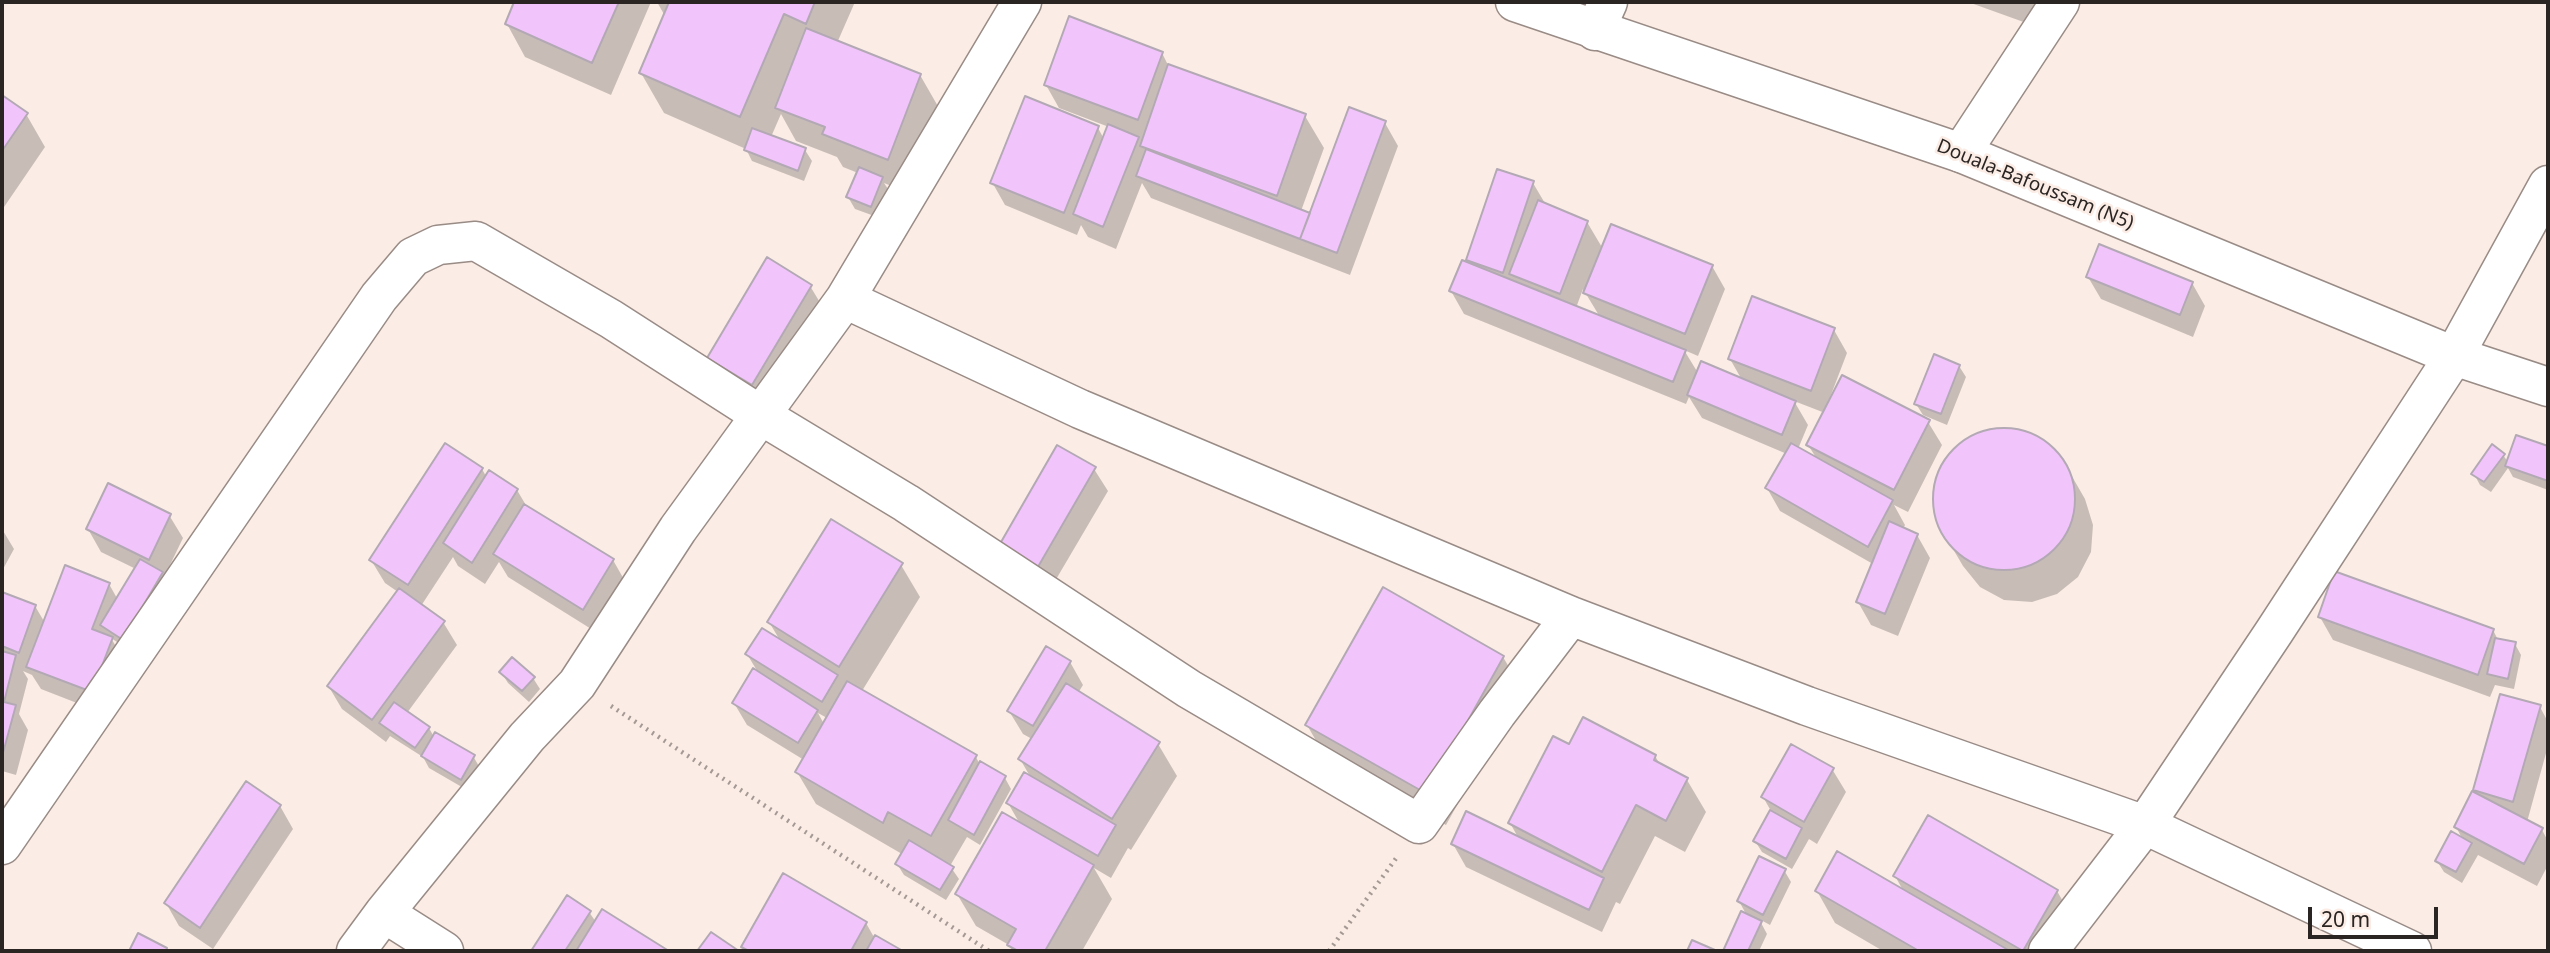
<!DOCTYPE html>
<style>
body{margin:0}
#map{position:relative;width:2550px;height:953px;overflow:hidden;background:#fbece5;font-family:"Noto Sans",sans-serif}
canvas{display:block}
.frame{position:absolute;inset:0;border:4px solid #2a2523;pointer-events:none}
.scale{position:absolute;left:2308px;top:907px;width:130px;height:32px;box-sizing:border-box;border:4px solid #2a2523;border-top:0;padding-left:9px;font-size:21px;line-height:24px;white-space:nowrap;color:#2a2523;-webkit-text-stroke:5px #fbece5;paint-order:stroke}
</style>
<div id="map">
<canvas width="2550" height="953"></canvas>
<div class="frame"></div>
<div class="scale">20 m</div>
</div>
<script>
const context = document.querySelector('canvas').getContext('2d');
context.lineJoin = 'round';
function paint(path, color) {
  context.fillStyle = color;
  context.fill(path, 'evenodd');
}
function strokePath(path, color, width, dash) {
  context.strokeStyle = color;
  context.lineWidth = width;
  context.lineCap = dash ? 'butt' : 'round';
  context.setLineDash(dash || []);
  context.stroke(path);
}
function label(font, color, halo, rows, align = 'center') {
  context.font = font + ' "Noto Sans",sans-serif';
  context.lineWidth = 5;
  context.setLineDash([]);
  context.textBaseline = 'middle';
  context.strokeStyle = halo;
  context.fillStyle = color;
  for (const [text, x, y, turn = 0] of rows) {
    context.save();
    context.translate(x, y);
    context.rotate((+turn || 0) * Math.PI / 180);
    context.textAlign = isNaN(turn) ? turn : align;
    if (halo) context.strokeText(text, 0, 0);
    context.fillText(text, 0, 0);
    context.restore();
  }
}
paint(new Path2D(`
 M516,2H651L611,95L525,57L507,24Z
 M657,2H855L837,43L920,75L939,108L907,192L884,183L888,189L877,217L855,209L848,197L858,173L843,167L837,157L796,141L781,114L771,137L805,150L812,161L804,181L752,161L746,149L664,113L641,73L665,16Z
 M1968,2H2060L2043,29Z
 M1162,53L1169,67L1305,116L1324,148L1301,211L1311,215L1385,123L1398,146L1350,275L1151,198L1142,183L1116,249L1088,237L1081,225L1077,235L1005,205L992,182L1098,128L1104,139L1109,127L1059,108L1046,85Z
 M2,97L26,114L45,147L2,210Z
 M1533,183L1546,205L1587,222L1603,249L1712,266L1725,289L1698,356L1684,350L1698,373L1742,380L1730,359L1834,330L1847,353L1829,400L1928,422L1942,445L1908,512L1894,505L1905,525L1903,529L1917,535L1930,558L1898,636L1871,625L1858,602L1873,564L1780,511L1767,488L1787,454L1702,418L1689,397L1686,404L1464,314L1451,291L1471,266L1468,260ZM1583,289L1600,317L1576,308ZM1794,401L1825,413L1808,445L1817,459L1798,449L1808,425Z
 M2088,277L2192,283L2205,306L2193,337L2101,299Z
 M810,286L824,309L765,407L723,381L710,358Z
 M1959,366L1966,377L1947,425L1923,415L1916,404Z
 M1996,429L2024,432L2047,445L2066,466L2085,499L2093,525L2091,552L2078,577L2057,594L2032,602L2004,600L1980,587L1963,566L1943,532L1935,506L1937,479L1950,455L1971,438Z
 M2517,437L2548,448V490L2513,477L2508,468L2491,492L2480,485L2474,474L2503,455L2508,462Z
 M482,469L487,478L517,490L527,507L613,560L626,583L596,632L508,577L499,562L485,584L458,566L453,557L421,606L443,622L457,645L407,713L429,728L434,737L473,756L480,768L467,790L429,768L423,757L390,736L386,742L342,709L329,687L398,592L385,583L371,560Z
 M1094,469L1108,491L1048,593L1013,572Z
 M169,515L183,538L129,650L111,638L125,662L105,714L41,689L32,675L23,671L28,679L19,714L28,730L16,775L2,771V594L35,606L45,623L109,584L118,600L136,569L101,552L88,529Z
 M2,529L14,549L2,571Z
 M901,565L920,597L862,691L976,757L979,763L1005,778L1011,789L980,845L967,837L950,866L959,879L946,900L904,875L897,864L902,854L816,804L797,772L804,760L747,725L734,703L759,674L747,654L781,642L769,622ZM818,713L827,718L824,724Z
 M2320,617L2493,630L2498,640L2515,644L2521,655L2514,689L2495,685L2490,697L2333,640Z
 M1503,657L1522,689L1446,825L1326,758L1307,725Z
 M1070,662L1083,685L1078,693L1158,744L1177,776L1131,850L1128,848L1111,878L1094,868L1112,899L1082,951H1013L1009,945L976,926L957,894L1020,824L1008,803L1031,778L1020,759L1032,739L1023,734L1009,711Z
 M501,672L533,678L540,689L529,702L508,683Z
 M2540,707L2548,722V746L2527,822L2542,830L2548,841V865L2537,886L2478,855L2462,883L2444,872L2437,861L2463,840L2456,827L2479,796L2475,790Z
 M1655,756L1661,766L1687,780L1706,812L1685,852L1655,836L1620,904L1616,902L1602,932L1466,867L1453,844L1519,839L1510,823Z
 M1832,769L1846,792L1817,844L1809,839L1792,869L1762,852L1755,841L1771,811L1763,797Z
 M280,806L293,829L213,949L179,926L166,903Z
 M1784,870L1791,882L1770,925L1759,919L1767,934L1759,951H1725L1742,913L1747,916L1739,901Z
 M1895,876L2057,891L2076,924L2060,951H1883L1835,923L1817,891L1904,892Z
 M567,897L589,912L596,922L603,911L667,951H533Z
 M866,923L875,939L876,937L900,951H746L743,947Z`), '#0003');
const building = new Path2D(`
 M514,2H619L592,63L505,24Z
 M669,2H815L806,24L784,14L740,117L639,73Z
 M1069,16L1163,52L1138,120L1044,85Z
 M806,28L921,74L888,160L822,134L825,127L775,108Z
 M1168,64L1306,114L1277,196L1140,146Z
 M2,95L28,113L2,151Z
 M1025,96L1099,126L1064,213L990,183Z
 M1349,107L1386,121L1337,253L1300,239Z
 M1108,124L1139,137L1103,227L1073,214Z
 M752,128L806,148L798,171L744,150Z
 M1146,149L1310,213L1300,239L1136,176Z
 M859,167L883,177L871,207L846,197Z
 M1497,169L1534,181L1503,273L1466,260Z
 M1538,200L1588,221L1560,294L1509,274Z
 M1611,224L1713,265L1685,334L1583,293Z
 M2099,244L2193,282L2180,315L2086,277Z
 M767,257L812,285L752,385L707,358Z
 M1462,260L1686,350L1673,382L1449,291Z
 M1752,296L1835,328L1811,391L1728,359Z
 M1934,354L1960,365L1941,414L1914,404Z
 M1701,361L1796,401L1782,435L1687,395Z
 M1842,375L1930,420L1894,490L1806,445Z
 M1933 499a71 71 0 1 1 142 0a71 71 0 1 1-142 0Z
 M2516,435L2548,446V481L2505,466Z
 M445,443L483,468L408,585L369,560Z
 M1791,443L1893,500L1868,547L1765,488Z
 M2492,444L2505,454L2484,482L2471,474Z
 M1057,445L1096,467L1035,572L997,549Z
 M489,470L518,489L472,563L443,543Z
 M108,483L171,514L149,560L86,529Z
 M524,504L614,559L583,610L493,554Z
 M831,519L903,563L839,667L767,622Z
 M1889,521L1918,534L1885,614L1856,602Z
 M140,559L163,572L123,640L100,625Z
 M65,565L110,583L92,629L113,637L92,692L26,667Z
 M2334,571L2494,629L2478,675L2318,617Z
 M1383,587L1504,656L1427,794L1305,725Z
 M399,588L445,621L372,720L327,686Z
 M2,592L36,605L19,653L2,646Z
 M762,628L838,675L822,702L745,654Z
 M2495,638L2516,642L2508,679L2487,674Z
 M1046,646L1071,661L1033,726L1007,711Z
 M2,651L16,655L4,702L16,705L3,753Z
 M512,657L535,677L522,691L499,672Z
 M753,668L818,710L798,743L732,703Z
 M847,681L977,755L931,836L888,812L883,823L795,772Z
 M1066,683L1160,742L1112,819L1018,759Z
 M2500,694L2541,705L2513,802L2473,790Z
 M394,702L430,727L415,748L379,723Z
 M1583,717L1656,755L1654,760L1688,778L1666,821L1636,805L1602,872L1508,823L1553,736L1569,744Z
 M435,732L475,755L461,780L421,756Z
 M1791,744L1834,768L1804,822L1761,797Z
 M980,761L1006,776L974,835L948,820Z
 M1024,772L1116,825L1098,856L1006,803Z
 M246,781L281,805L200,928L164,903Z
 M2472,791L2543,828L2524,864L2454,827Z
 M1770,810L1802,828L1786,859L1753,841Z
 M1466,811L1604,878L1589,910L1451,844Z
 M1002,812L1094,865L1045,951H1018L1007,945L1016,929L955,894Z
 M1928,815L2058,890L2023,951L1893,876Z
 M2451,831L2472,843L2456,872L2435,861Z
 M909,840L954,867L940,890L895,864Z
 M1837,851L2010,951H1919L1815,891Z
 M1759,856L1786,869L1763,915L1737,901Z
 M783,873L867,922L851,951H749L741,947Z
 M567,895L591,911L565,951H531Z
 M602,909L669,951H576Z
 M1741,911L1762,921L1748,951H1723Z
 M711,932L739,951H697Z
 M138,933L167,948L166,951H129Z
 M875,935L903,951H866Z
 M1692,940L1715,950L1714,951H1687Z`);
paint(building, '#f2c4fc');
strokePath(building, '#b3a9b4', 2);
const minor = new Path2D(`
 M1595,31L1608,2
 M1961,153L2060,2
 M845,299L1080,409L1571,616L1807,706L2145,825L2412,951
 M2,845L379,297L413,257L438,245L476,241L611,319L762,416L906,503L1189,689L1419,824L1497,713L1571,616
 M384,913L444,951
 M356,951L384,913L527,737L577,684L678,529L845,299L1022,2
 M2048,951L2145,825L2274,632L2454,356L2548,185`);
const highway = new Path2D(`
 M1515,2L1961,153L2454,356L2548,387`);
strokePath(minor, '#998b86', 41);
strokePath(highway, '#998b86', 41);
strokePath(new Path2D(`
 M611,706L989,951
 M1329,951L1397,857`), '#a49994', 4.5, [2, 5]);
strokePath(minor, '#fff', 38);
strokePath(highway, '#fff', 38);
label('19px', '#2a2523', '#fbece5', [
 ["Douala-Bafoussam (N5)",2035,185,22]
]);
</script>
